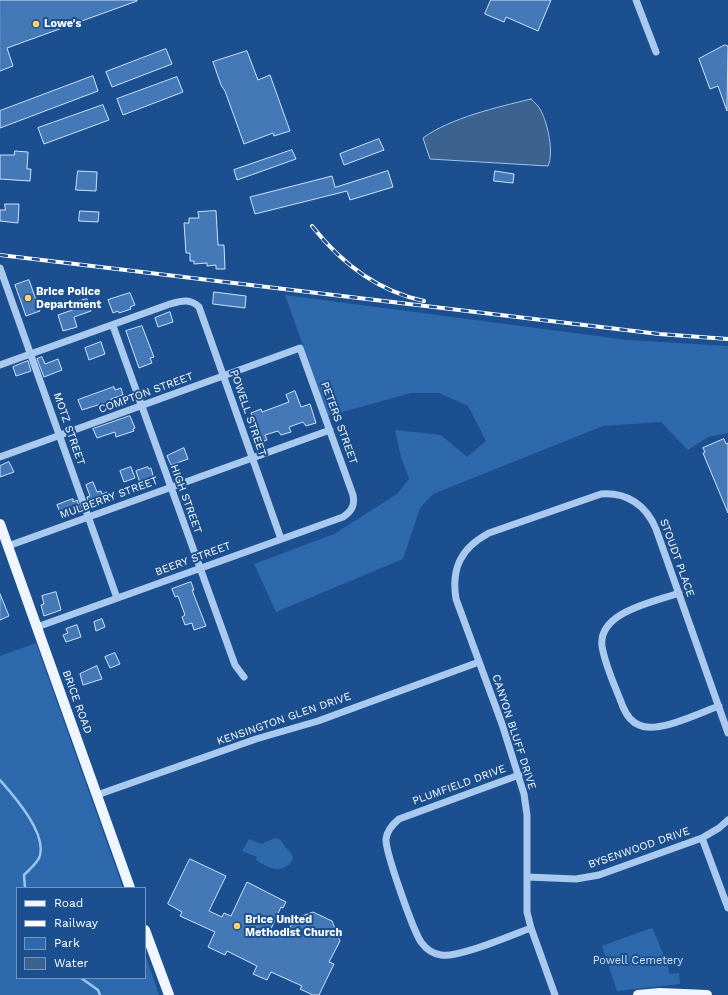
<!DOCTYPE html>
<style>
body{margin:0}
#map{position:relative;width:728px;height:995px;overflow:hidden;background:#1b4f8f;font-family:"Work Sans",sans-serif}
canvas{display:block}
.legend{position:absolute;left:16px;top:887px;width:130px;height:92px;box-sizing:border-box;background:#1b4f8f;border:1px solid #7695bc;margin:0;padding:5px 7px;list-style:none;font-size:12px;color:#fff}
.legend li{display:flex;align-items:center;gap:8px;height:20px}
.legend b{width:20px;border:1px solid #7695bc}
</style>
<div id="map">
<canvas width="728" height="995"></canvas>
<ul class="legend">
<li><b style="height:5px;background:#f0f6ff"></b>Road</li>
<li><b style="height:5px;background:#fff"></b>Railway</li>
<li><b style="height:11px;background:#2e69ad"></b>Park</li>
<li><b style="height:11px;background:#3c6290"></b>Water</li>
</ul>
</div>
<script>
const context = document.querySelector('canvas').getContext('2d');
context.lineJoin = 'round';
function paint(path, color) {
  context.fillStyle = color;
  context.fill(path, 'evenodd');
}
function strokePath(path, color, width, dash) {
  context.strokeStyle = color;
  context.lineWidth = width;
  context.lineCap = dash ? 'butt' : 'round';
  context.setLineDash(dash || []);
  context.stroke(path);
}
function label(font, color, halo, rows, align = 'center') {
  context.font = font + ' "Work Sans",sans-serif';
  context.lineWidth = 4;
  context.setLineDash([]);
  context.textBaseline = 'middle';
  context.strokeStyle = halo;
  context.fillStyle = color;
  for (const [text, x, y, turn = 0] of rows) {
    context.save();
    context.translate(x, y);
    context.rotate((+turn || 0) * Math.PI / 180);
    context.textAlign = isNaN(turn) ? turn : align;
    if (halo) context.strokeText(text, 0, 0);
    context.fillText(text, 0, 0);
    context.restore();
  }
}
paint(new Path2D(`
 M285,295L628,340L728,346V433L708,437L688,450L661,422L603,426L433,494L420,508L403,559L276,612L254,564L334,534L397,494L409,479L401,457L395,430L441,435L467,457L486,441L468,406L439,393H411L328,416Z
 M36,643L123,888H17V978H145V954L159,995H0V656Z
 M275,838C281,839 283,843 286,848C288,850 291,852 292,855C296,863 283,870 276,869C269,868 262,864 256,860L257,857L242,851L249,839L261,844Z
 M651,928L653,929L668,966L669,974L679,973L680,984L617,991L602,946Z`), '#2e69ad');
const water = new Path2D(`
 M531,99C534,102 539,106 541,111C548,124 554,153 548,166L430,159L423,138C450,118 498,107 531,99Z`);
paint(water, '#3c6290');
strokePath(water, '#9cc4f0', 1);
strokePath(new Path2D(`
 M0,780C14,796 49,835 39,858C36,864 29,870 24,875L25,888
 M81,978L98,990L100,995`), '#9cc4f0', 2.5);
const building = new Path2D(`
 M0,0H137V1L7,48L13,66L0,71Z
 M491,0H551L538,31L506,17L504,22L485,14Z
 M725,45L728,46L727,111L718,86L710,89L699,59Z
 M166,49L172,64L112,87L106,72Z
 M247,51L258,80L270,75L290,131L274,136L273,133L244,144L225,91L221,85L213,62Z
 M93,76L98,91L0,128V111Z
 M177,77L183,92L123,115L117,99Z
 M103,105L109,120L44,144L38,128Z
 M379,139L384,150L344,165L340,154Z
 M292,150L296,159L237,180L234,170Z
 M15,151L28,152L27,169H31L30,181L0,179V155H14Z
 M78,171L97,172L96,191L76,190Z
 M388,171L393,187L350,200L347,191L255,214L250,197L332,176L335,187Z
 M495,171L514,174L513,183L494,181Z
 M5,204H19L18,223L0,221V210H5Z
 M80,211L99,212L98,222L79,221Z
 M216,211L218,245H224L225,269H216V265L207,266V263L194,264V261H190V253H186L184,223H189V218H199L198,212Z
 M29,280L40,311L26,316L15,285Z
 M214,292L246,296L245,308L213,304Z
 M130,293L135,305L130,307L131,309L119,313L118,311L113,313L108,300Z
 M87,299L91,311L74,317L77,327L63,331L58,315L78,308L76,302Z
 M170,312L173,322L158,327L155,318Z
 M142,326L154,357L150,358L152,363L139,368L126,331Z
 M101,342L105,354L89,360L85,348Z
 M42,357L45,364L58,359L62,370L44,377L37,359Z
 M28,361L31,371L16,376L13,367Z
 M114,387L115,390L121,388L123,395L111,399L112,403L105,406L104,403L82,410L78,400Z
 M295,391L301,407L310,404L316,423L306,426L303,422L289,427L291,432L281,435L278,431L265,435L267,440L256,444L252,434H255L253,428L256,427L251,413L261,409L262,412L289,402L286,395Z
 M130,416L135,428L133,429L134,431L116,437L115,432L97,438L93,429Z
 M724,439L726,444L728,443V513L703,453L705,452L703,448Z
 M184,448L188,459L171,465L167,456Z
 M9,462L14,472L0,477V466Z
 M131,467L135,478L124,482L120,471Z
 M148,467L149,469L151,468L154,479L141,486L136,471Z
 M93,482L97,492L101,491L102,494L107,492L109,500L90,507L87,497L90,496L86,485Z
 M73,499V502L77,500L80,509L61,515L57,505Z
 M191,582L194,590H192L206,626L194,630L192,623L185,625L182,617L185,615L178,596L175,597L172,589Z
 M56,592L61,610L44,616L41,605L44,604L42,596Z
 M0,594L9,616L0,620Z
 M102,619L105,627L96,631L94,622Z
 M77,625L81,637L66,642L63,635L68,633L66,629Z
 M115,653L120,664L110,668L105,657Z
 M97,666L102,679L83,685L80,674Z
 M190,859L226,876L209,911L222,917L224,913L231,916L247,882L286,902L283,908L281,907L271,929L286,936L294,919L313,912L332,921L340,941L329,962L334,964L319,995H313L300,989L302,986L271,972L267,980L253,974L257,966L227,951L225,955L208,947L215,932L180,916L182,912L168,904Z`);
paint(building, '#4478b7');
strokePath(building, '#cfe3fa', 1);
strokePath(new Path2D(`
 M636,0L656,52
 M0,268L117,598
 M113,326L235,665L244,677
 M0,365L170,304C181,301 190,298 199,307L281,539
 M0,457L300,348L353,495C355,505 352,511 343,517L37,627
 M8,546L330,430
 M679,593C654,602 598,612 602,646C605,666 616,688 623,707C626,714 631,722 639,725C658,734 699,713 719,706
 M519,775L399,819C393,824 387,830 386,839C385,851 413,930 421,942C426,949 433,954 441,955C459,958 511,935 531,928
 M97,795L256,739L318,721L479,662
 M702,838L728,908
 M527,877L576,879L599,875L702,838L719,828L728,820
 M555,995L531,928L527,912V815L524,794L502,724L456,599C451,568 461,548 489,533L601,494C627,492 646,505 656,529L728,733`), '#a9c9ee', 7);
strokePath(new Path2D(`
 M0,524L130,888
 M145,930L169,995
 M638,995L660,993L707,995`), '#f0f6ff', 10);
const rail = new Path2D(`
 M312,226C341,263 377,291 424,301
 M0,255L659,334L728,339`);
strokePath(rail, '#fff', 4);
strokePath(rail, '#1b4f8f', 2.5, [8]);
for (const [x, y, r, color] of [
 [36,24,4,"#ffd166"],
 [28,298,4,"#ffd166"],
 [237,926,4,"#ffd166"]
]) {
  const dot = new Path2D();
  dot.arc(x, y, r, 0, 2 * Math.PI);
  context.fillStyle = color;
  context.fill(dot);
  strokePath(dot, '#1b4f8f', 1.5);
}
label('bold 11px', '#fff', '#1b4f8f', [
 ["Lowe's",44,24],
 ["Brice Police",36,292],
 ["Department",36,305],
 ["Brice United",245,920],
 ["Methodist Church",245,933]
], 'left');
label('11px', '#fff', '#1b4f8f', [
 ["COMPTON STREET",146,393,-20],
 ["POWELL STREET",248,413,71],
 ["PETERS STREET",339,423,70],
 ["MOTZ STREET",69,429,71],
 ["MULBERRY STREET",109,498,-20],
 ["HIGH STREET",186,499,70],
 ["STOUDT PLACE",677,558,70],
 ["BEERY STREET",193,559,-20],
 ["BRICE ROAD",77,702,70],
 ["KENSINGTON GLEN DRIVE",284,719,-19],
 ["CANYON BLUFF DRIVE",514,732,72],
 ["PLUMFIELD DRIVE",459,785,-20],
 ["BYSENWOOD DRIVE",639,848,-19]
]);
label('11px', '#cfe3fa', '#1b4f8f', [
 ["Powell Cemetery",638,961]
]);
</script>
